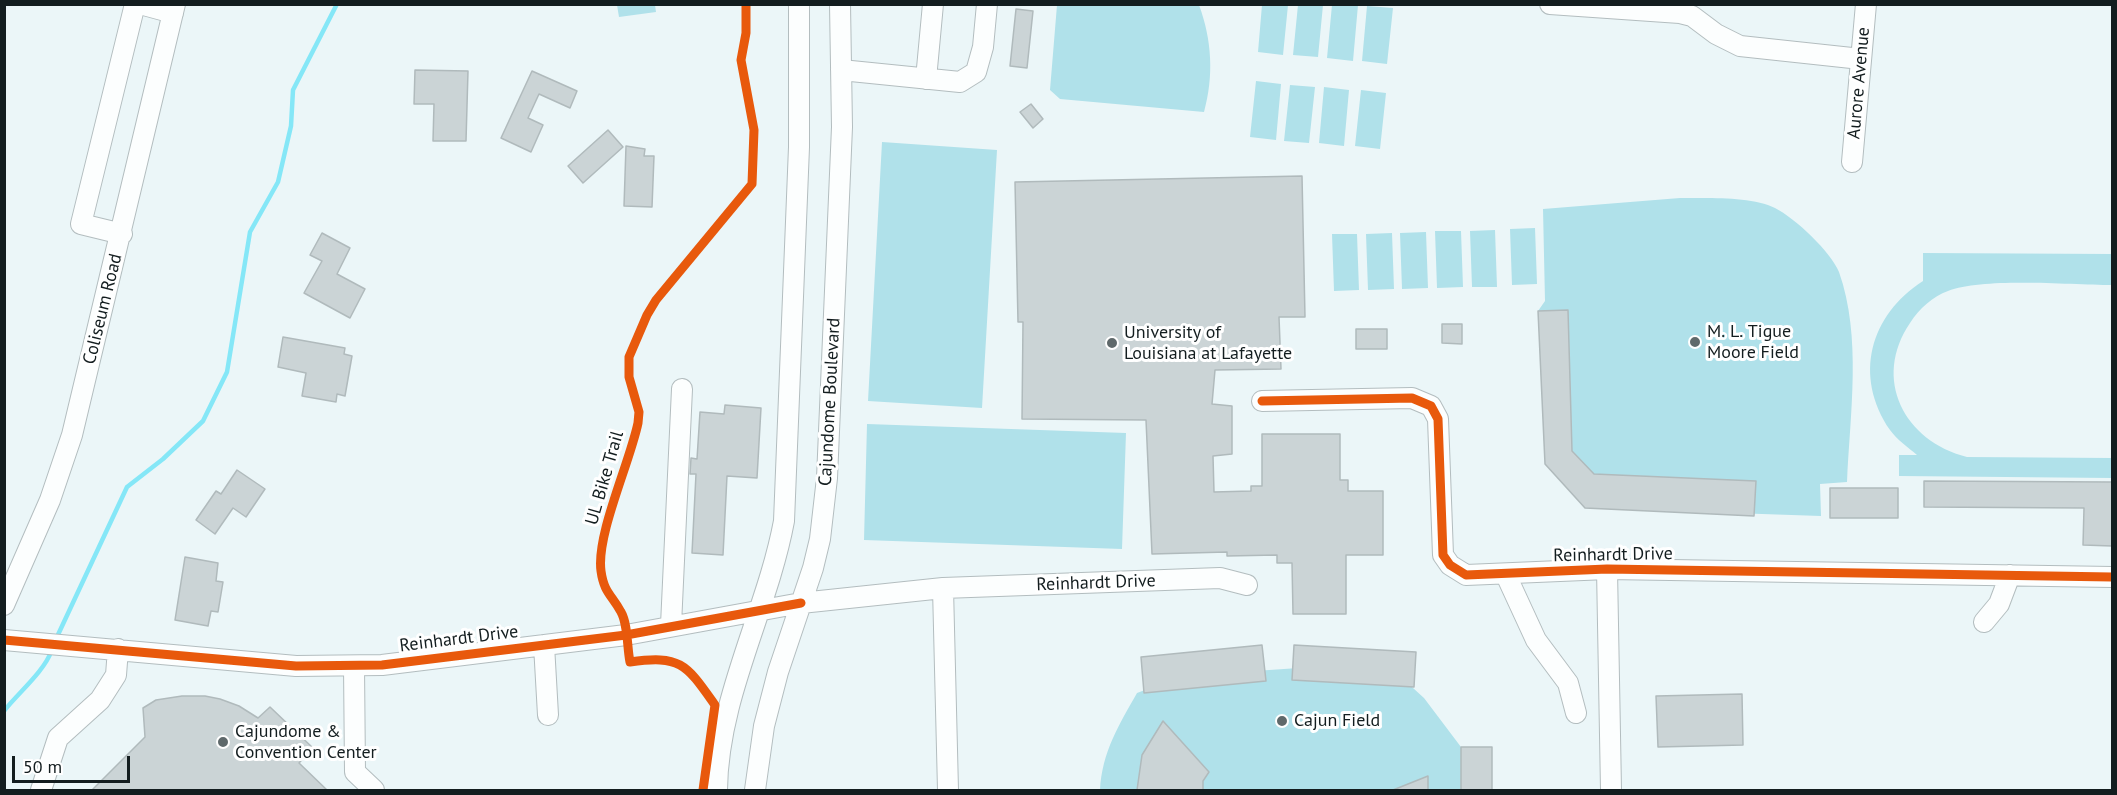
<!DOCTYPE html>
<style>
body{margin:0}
#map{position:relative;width:2117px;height:795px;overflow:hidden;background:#ebf6f8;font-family:"PT Sans",sans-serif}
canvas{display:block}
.frame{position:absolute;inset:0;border:6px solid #131d1f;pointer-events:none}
.scale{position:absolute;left:12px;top:756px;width:118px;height:27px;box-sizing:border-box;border:3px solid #131d1f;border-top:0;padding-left:8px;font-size:18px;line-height:21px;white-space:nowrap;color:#131d1f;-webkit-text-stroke:4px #fff;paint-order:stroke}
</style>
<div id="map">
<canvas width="2117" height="795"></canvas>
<div class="frame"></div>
<div class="scale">50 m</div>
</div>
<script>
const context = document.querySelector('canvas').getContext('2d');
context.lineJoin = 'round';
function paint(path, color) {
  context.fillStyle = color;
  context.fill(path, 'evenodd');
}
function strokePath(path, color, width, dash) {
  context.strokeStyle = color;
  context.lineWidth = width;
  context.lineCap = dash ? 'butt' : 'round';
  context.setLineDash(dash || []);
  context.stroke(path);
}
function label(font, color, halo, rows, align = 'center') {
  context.font = font + ' "PT Sans",sans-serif';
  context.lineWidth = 6;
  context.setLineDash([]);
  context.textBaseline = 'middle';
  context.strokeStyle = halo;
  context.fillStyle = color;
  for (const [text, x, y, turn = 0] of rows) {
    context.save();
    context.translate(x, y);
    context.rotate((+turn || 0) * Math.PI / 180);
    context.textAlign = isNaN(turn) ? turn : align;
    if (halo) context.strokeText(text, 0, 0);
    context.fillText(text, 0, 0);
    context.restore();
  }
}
paint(new Path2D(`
 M617,5H655L656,12L619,17Z
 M1057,5H1199C1212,40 1214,76 1204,112L1060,99L1050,90Z
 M1262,5H1288L1283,55L1258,52Z
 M1298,5H1323L1318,57L1293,55Z
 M1332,5H1358L1353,61L1327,58Z
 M1367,6L1393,8L1387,64L1362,61Z
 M1256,81L1281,84L1276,140L1250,137Z
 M1290,85L1315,87L1309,143L1284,141Z
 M1324,87L1349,90L1344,146L1319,143Z
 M1361,90L1386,93L1380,149L1355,146Z
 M882,142L997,150L982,408L868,401Z
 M1680,198C1706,198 1752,196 1775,208C1795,218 1831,252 1839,272C1862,337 1850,414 1847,482L1820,484L1821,516L1585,508L1545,464L1538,311L1545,301L1543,209Z
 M1535,228L1537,284L1512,285L1510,229Z
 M1495,230L1497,287H1472L1470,231Z
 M1435,231H1461L1463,287L1437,288Z
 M1426,232L1428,288L1402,289L1400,233Z
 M1392,233L1394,289L1368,290L1366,234Z
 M1332,234H1357L1359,290L1334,291Z
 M1923,253L2112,254V285C2070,285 1984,277 1948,291C1933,296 1919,309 1910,323C1872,379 1904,441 1967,457L2112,458V478L1899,476V455H1917C1908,447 1897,440 1890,430C1853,376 1870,315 1923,281Z
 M867,424L1126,433L1122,549L864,540Z
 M1313,667L1402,678L1424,698L1461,747H1492V790H1100C1102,752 1119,725 1137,693L1182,676Z`), '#b0e1ea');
strokePath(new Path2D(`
 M56,639L127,487L163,459L203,421L227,372L250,232L278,182L291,126L293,90L337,4
 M4,711C20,691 43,673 52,650`), '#85e7f7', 4.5);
const building = new Path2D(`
 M1016,9L1033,11L1027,68L1010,66Z
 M415,70L468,71L466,141H433L434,104H414Z
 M532,71L577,91L570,108L539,94L528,118L543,125L531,152L501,138Z
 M1031,104L1043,119L1033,128L1020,112Z
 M608,130L623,147L583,183L568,166Z
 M626,146L645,149L644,156H654L652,207L624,206Z
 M1302,176L1305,317H1279L1281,369L1215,370L1212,404L1232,406V454L1213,456L1214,492L1251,491V486H1262V434H1340V480H1348V491H1383V555H1346V614H1293L1292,563H1277V555L1227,556V552L1152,554L1146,420L1022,419L1023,322H1018L1015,182Z
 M322,233L350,248L337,274L365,289L350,318L304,293L322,261L310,255Z
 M1568,310L1572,451L1594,474L1756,481L1754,516L1585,508L1545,464L1538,311Z
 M1442,324H1462V344L1442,343Z
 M1356,329H1387V349H1356Z
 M283,337L345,348L344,354L352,356L345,396L337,394L336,402L302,396L306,373L278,367Z
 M725,405L761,408L757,478L727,476L723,555L692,553L696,474H690L691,458L697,459L700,412L724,414Z
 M237,470L265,489L246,517L233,508L215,534L196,520L216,491L221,494Z
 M1924,481L2112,482V546L2083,545L2084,508L1924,507Z
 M1830,488H1898V518H1830Z
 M185,557L218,563L216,581L223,582L218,612L211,611L208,626L175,620Z
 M1262,645L1266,681L1144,693L1141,657Z
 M1294,645L1416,652L1414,687L1292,680Z
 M1742,694L1743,745L1658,747L1656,696Z
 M182,696H205L220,699L239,706L258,718L270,707L313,748L299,763L327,790H92L145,737L143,708L156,700Z
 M1163,721L1209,772L1203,781V790H1137L1142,755Z
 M1461,747H1492V790H1461Z
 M1428,776V790H1393Z`);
paint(building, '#cbd4d6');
strokePath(building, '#b0babc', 1.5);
const minor = new Path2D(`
 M140,4L173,13
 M1550,4L1680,13L1692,16L1716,34L1740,46L1861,59
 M841,70L960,82L976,72L983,47L987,4
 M926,79L933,4
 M1852,162L1866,4
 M122,234L81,224L135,4
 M1262,401L1412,398L1431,406L1438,419L1443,555L1450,565L1466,575L1607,569L2112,577
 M1607,569L1611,790
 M1506,575L1536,640L1568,683L1576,713
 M943,588L948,790
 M4,605L50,500L72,435L175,4
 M1984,622L1999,604L2010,575
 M671,625L682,389
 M4,640L296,666L382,665L626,635L801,603L943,588L1220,578L1247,585
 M544,645L548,715
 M354,666L355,772L374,790
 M41,790L58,738L100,700L116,675L118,649
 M717,790C718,696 767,612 784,521L799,147V4
 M755,790L764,726L778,672L813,568L820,539L827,478L842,127L840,4`);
strokePath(minor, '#b3bdbf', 22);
strokePath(minor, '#fcfefe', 20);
strokePath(new Path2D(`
 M1262,401L1412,398L1431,406L1438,419L1443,555L1450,565L1466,575L1607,569L2112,577
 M4,640L296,666L382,665L626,635L801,603
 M703,790L715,705C686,664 681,655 630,662C627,648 628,624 621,612C612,595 604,593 601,571C596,535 630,462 638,423L639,412L629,377V357L647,315L656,300L752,184L754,130L741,60L746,33V4`), '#e8590c', 9);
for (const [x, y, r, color] of [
 [1695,342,6,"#5f696b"],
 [1112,343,6,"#5f696b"],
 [1282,721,6,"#5f696b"],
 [223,742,6,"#5f696b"]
]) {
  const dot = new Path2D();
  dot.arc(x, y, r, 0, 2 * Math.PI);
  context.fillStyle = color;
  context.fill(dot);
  strokePath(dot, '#fff', 2);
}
label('18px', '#131d1f', '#fff', [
 ["Aurore Avenue",1859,83,-85],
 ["Coliseum Road",103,309,-76],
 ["Cajundome Boulevard",830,402,-87],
 ["UL Bike Trail",605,478,-74],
 ["Reinhardt Drive",1613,555,-1],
 ["Reinhardt Drive",1096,583,-2],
 ["Reinhardt Drive",459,639,-7]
]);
label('18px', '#131d1f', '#fff', [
 ["M. L. Tigue",1707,332],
 ["Moore Field",1707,353],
 ["University of",1124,333],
 ["Louisiana at Lafayette",1124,354],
 ["Cajun Field",1294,721],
 ["Cajundome &",235,732],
 ["Convention Center",235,753]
], 'left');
</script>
